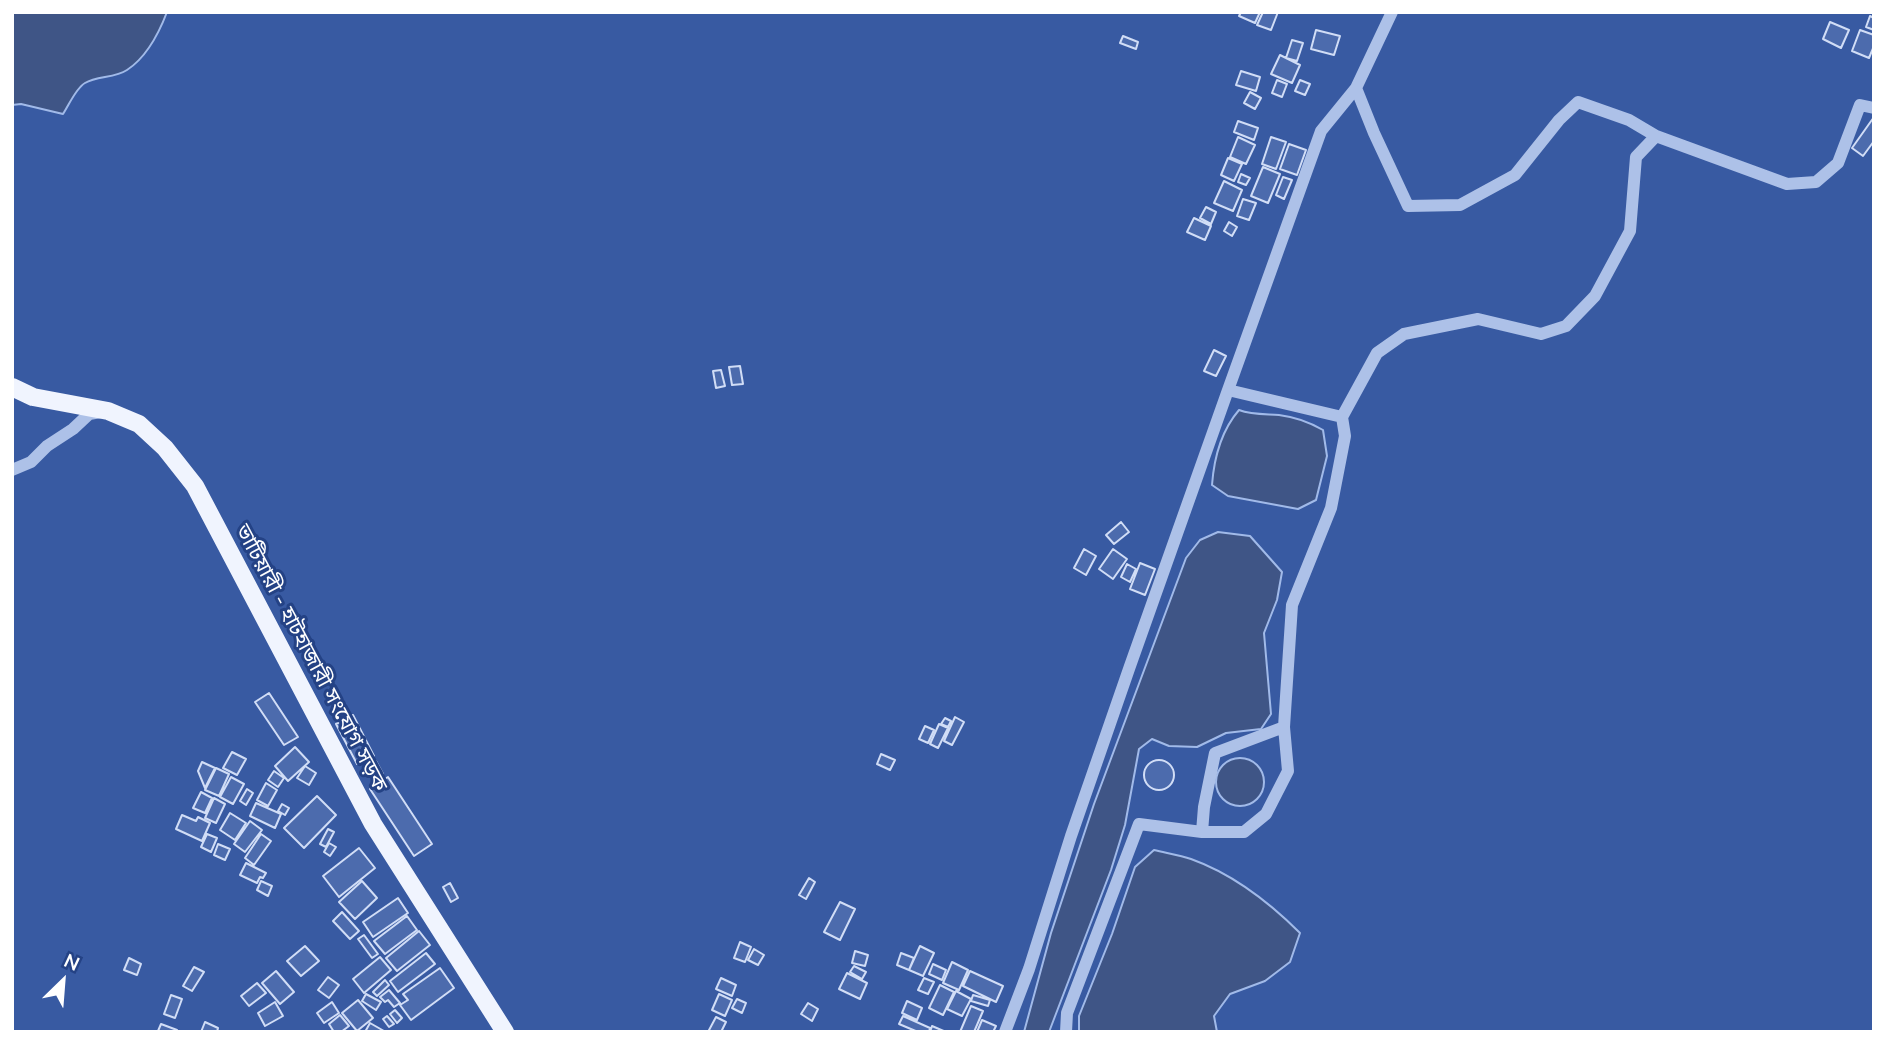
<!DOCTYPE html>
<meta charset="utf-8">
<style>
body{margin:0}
#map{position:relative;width:1886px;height:1044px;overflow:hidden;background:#244285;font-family:Mulish,sans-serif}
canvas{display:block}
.frame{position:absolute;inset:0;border:14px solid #fff;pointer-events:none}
.north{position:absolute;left:28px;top:946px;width:70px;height:70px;-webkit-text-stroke:5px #244285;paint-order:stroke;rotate:25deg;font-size:19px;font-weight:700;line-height:28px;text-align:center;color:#fff}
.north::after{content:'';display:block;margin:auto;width:24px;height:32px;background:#fff;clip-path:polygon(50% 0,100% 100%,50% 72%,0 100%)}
</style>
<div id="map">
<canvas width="1886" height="1044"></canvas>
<div class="frame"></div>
<div class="north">N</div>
</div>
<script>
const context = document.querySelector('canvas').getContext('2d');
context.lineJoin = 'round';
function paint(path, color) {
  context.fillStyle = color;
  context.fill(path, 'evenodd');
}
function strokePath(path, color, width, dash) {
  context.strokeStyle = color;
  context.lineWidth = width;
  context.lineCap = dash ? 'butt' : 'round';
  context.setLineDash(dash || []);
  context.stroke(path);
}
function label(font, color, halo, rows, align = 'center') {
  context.font = font + ' Mulish,"Noto Sans Bengali",sans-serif';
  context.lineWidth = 6;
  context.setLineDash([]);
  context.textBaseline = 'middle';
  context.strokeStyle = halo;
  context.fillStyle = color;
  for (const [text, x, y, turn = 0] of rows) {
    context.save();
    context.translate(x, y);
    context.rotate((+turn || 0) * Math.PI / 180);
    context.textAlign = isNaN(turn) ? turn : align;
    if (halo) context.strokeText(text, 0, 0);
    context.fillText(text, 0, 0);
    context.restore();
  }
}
paint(new Path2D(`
 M12,12H1874V1032H12Z`), '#385aa2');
const water = new Path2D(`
 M12,12H167C159,33 147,57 127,70C115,78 97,76 85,83C76,88 69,105 63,114L21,104L12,105Z
 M1239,410C1252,415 1266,414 1279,415C1296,417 1309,422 1323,430L1327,456L1316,500L1298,509L1228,496L1212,485C1214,458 1221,431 1239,410Z
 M1218,532L1250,536L1282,572L1277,600L1264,633L1271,714L1261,729L1226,733L1197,747L1169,746L1152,739L1139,749L1125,825L1111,870L1049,1032H1024L1051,933L1094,804L1186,558L1200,540Z
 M1216 782a24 24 0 1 1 48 0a24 24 0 1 1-48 0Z
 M1154,850C1166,853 1180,855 1191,859C1233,874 1269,902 1300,933L1290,962L1265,981L1230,994L1214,1016L1217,1032H1079V1016L1112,934L1135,867Z`);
paint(water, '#3f5586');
strokePath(water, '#a1bae9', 2);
const building = new Path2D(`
 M1241,12H1260L1255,23L1239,16Z
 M1263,12H1278L1271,30L1257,25Z
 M1870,16L1874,18V30L1866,27Z
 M1830,22L1849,30L1841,48L1823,39Z
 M1316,30L1340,36L1334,55L1311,49Z
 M1860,30L1874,35V46L1869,58L1852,51Z
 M1123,36L1138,42L1136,49L1120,43Z
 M1292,40L1303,43L1297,61L1286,58Z
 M1280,55L1300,65L1292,83L1271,74Z
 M1241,71L1260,77L1256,91L1236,85Z
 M1277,80L1287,84L1282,97L1272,93Z
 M1300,80L1310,84L1305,95L1295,91Z
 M1250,92L1261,98L1255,109L1244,103Z
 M1874,117V141L1863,156L1852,148Z
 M1238,121L1258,128L1254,140L1234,132Z
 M1238,137L1255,145L1246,164L1230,157Z
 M1271,137L1286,142L1276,169L1262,164Z
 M1289,144L1306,150L1297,175L1280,169Z
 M1228,158L1242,164L1234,181L1221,175Z
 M1263,167L1280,174L1268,203L1251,196Z
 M1241,174L1250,178L1246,185L1238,182Z
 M1283,177L1292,180L1284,199L1276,195Z
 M1224,181L1242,190L1233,211L1214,203Z
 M1243,199L1256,203L1249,220L1237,216Z
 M1206,207L1216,212L1211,224L1200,218Z
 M1194,218L1211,226L1205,240L1187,232Z
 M1229,222L1237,227L1232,236L1224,231Z
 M1214,350L1226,356L1216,376L1204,371Z
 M740,366L743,384L732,385L729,367Z
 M721,370L725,386L716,388L713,371Z
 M1121,522L1129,532L1114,544L1106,535Z
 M1084,549L1096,556L1086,575L1074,568Z
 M1113,549L1127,559L1113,579L1099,569Z
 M1140,563L1155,569L1145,595L1130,589Z
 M1127,564L1136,569L1130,582L1121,577Z
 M269,693L298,737L284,745L255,702Z
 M353,715L374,756L357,764L336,724Z
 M955,717L964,722L952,745L944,741Z
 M945,718L951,721L948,727L941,724Z
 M939,724L948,728L938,748L930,744Z
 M925,726L934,730L928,743L919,739Z
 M295,747L309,762L288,781L275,766Z
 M232,752L246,759L237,775L223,768Z
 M881,754L895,760L890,770L877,764Z
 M1144 775a15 15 0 1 1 30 0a15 15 0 1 1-30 0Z
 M376,761L383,774L375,779L367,767Z
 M202,762L215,768L205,788L198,771Z
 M305,766L316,773L309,785L297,778Z
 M216,768L229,774L219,796L205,790Z
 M274,771L284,778L278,787L268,780Z
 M231,777L244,784L233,804L220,797Z
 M388,777L432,844L414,856L370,789Z
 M266,783L277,790L268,806L257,800Z
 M247,789L253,793L246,805L240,801Z
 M201,792L212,798L205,813L193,808Z
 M317,796L336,815L304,848L284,828Z
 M214,798L225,804L216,823L205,818Z
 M256,803L281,814L275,828L250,816Z
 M282,804L289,808L285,815L278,811Z
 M230,813L246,823L235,840L220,830Z
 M182,815L196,821L198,817L210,823L202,841L176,829Z
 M250,821L262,830L245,852L234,844Z
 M328,829L334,832L326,847L320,844Z
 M207,834L217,838L211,852L201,847Z
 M261,834L271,841L254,865L245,858Z
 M329,843L336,847L330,856L324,852Z
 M218,844L230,849L225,860L214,855Z
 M359,848L375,868L339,897L323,876Z
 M246,863L266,873L263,878L260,877L257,883L240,875Z
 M809,878L815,882L806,899L799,895Z
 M261,881L272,886L268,896L257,890Z
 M362,881L377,898L355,919L339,902Z
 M450,883L458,898L451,902L443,887Z
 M398,898L408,913L373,937L363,922Z
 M840,902L855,909L840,940L824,932Z
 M342,912L359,931L350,939L333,921Z
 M407,916L417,930L385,954L374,941Z
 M419,931L430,945L397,971L386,958Z
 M364,935L378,954L372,958L358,939Z
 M740,942L751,947L745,962L734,958Z
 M305,946L319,961L301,976L287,961Z
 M920,946L934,953L923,976L909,970Z
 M754,949L764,955L758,965L748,960Z
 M855,951L868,955L865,966L852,963Z
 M426,953L435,964L398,992L390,981Z
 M901,953L914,958L909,970L897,965Z
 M380,957L391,970L364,993L353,979Z
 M129,958L141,964L137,975L124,970Z
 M952,962L968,970L959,990L943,983Z
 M933,964L946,970L942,980L929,974Z
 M854,966L866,972L862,979L850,972Z
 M194,967L204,972L192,991L183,986Z
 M440,968L454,988L411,1020L400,1005L408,1000L403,994Z
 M276,971L294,992L280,1004L262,983Z
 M970,971L1003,986L996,1002L963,986Z
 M847,973L867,983L860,999L839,989Z
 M328,977L339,985L329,998L318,990Z
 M721,978L736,985L732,996L716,989Z
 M924,978L934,982L928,994L918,990Z
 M385,980L389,985L377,996L373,992Z
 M257,983L266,993L249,1006L241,996Z
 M940,985L954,992L943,1015L929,1008Z
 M389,990L400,1003L394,1007L388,1000L385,1002L380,997Z
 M956,991L971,999L962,1016L947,1009Z
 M366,994L381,1002L376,1010L362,1001Z
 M719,994L732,1000L725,1016L712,1010Z
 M171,995L182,999L175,1018L164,1014Z
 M973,995L990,1000L988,1006L971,1001Z
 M737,999L746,1003L742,1013L732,1008Z
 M358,1000L373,1018L357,1031L342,1013Z
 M907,1001L922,1008L917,1020L902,1013Z
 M275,1002L283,1016L265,1026L258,1013Z
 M332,1002L339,1013L324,1023L317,1013Z
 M808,1003L818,1009L812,1021L801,1014Z
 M971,1006L983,1011L974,1032H960Z
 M395,1010L402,1018L397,1023L390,1014Z
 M340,1015L349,1026L341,1032H334L329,1024Z
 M387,1016L394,1024L389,1027L383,1019Z
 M903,1016L930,1028L929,1032H918L899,1024Z
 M716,1017L726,1022L721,1032H708Z
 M982,1020L996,1026L993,1032H977Z
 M205,1022L218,1028L217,1032H201Z
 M370,1023L384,1031V1032H365Z
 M161,1024L177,1030L176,1032L158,1031Z
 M932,1026L946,1032H930Z`);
paint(building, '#4c6bad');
strokePath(building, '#d1ddf6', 2);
strokePath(new Path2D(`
 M1356,88L1392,12
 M1228,390L1321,131L1356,88L1374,133L1408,206L1460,205L1515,175L1559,120L1578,102L1629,120L1656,136
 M12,470L31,462L47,446L73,429L89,414L101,412
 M1202,832H1244L1266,814L1288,771L1284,727
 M1005,1032L1029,969L1071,836L1130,666L1228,390L1342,417L1377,353L1404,334L1478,319L1541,334L1566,326L1595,296L1630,231L1636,157L1656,136L1787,184L1816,182L1838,163L1860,105L1874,108
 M1066,1032L1067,1013L1139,824L1202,832L1204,807L1215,753L1284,727L1292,605L1331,508L1345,436L1342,417`), '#adc1e8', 12);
strokePath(new Path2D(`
 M12,387L33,397L108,411L139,424L165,448L195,486L373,824L505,1032`), '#f0f4fe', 18);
label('21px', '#fff', '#244285', [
 ["ভাটিয়ারী - হাটহাজারী সংযোগ সড়ক",311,658,62]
]);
</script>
